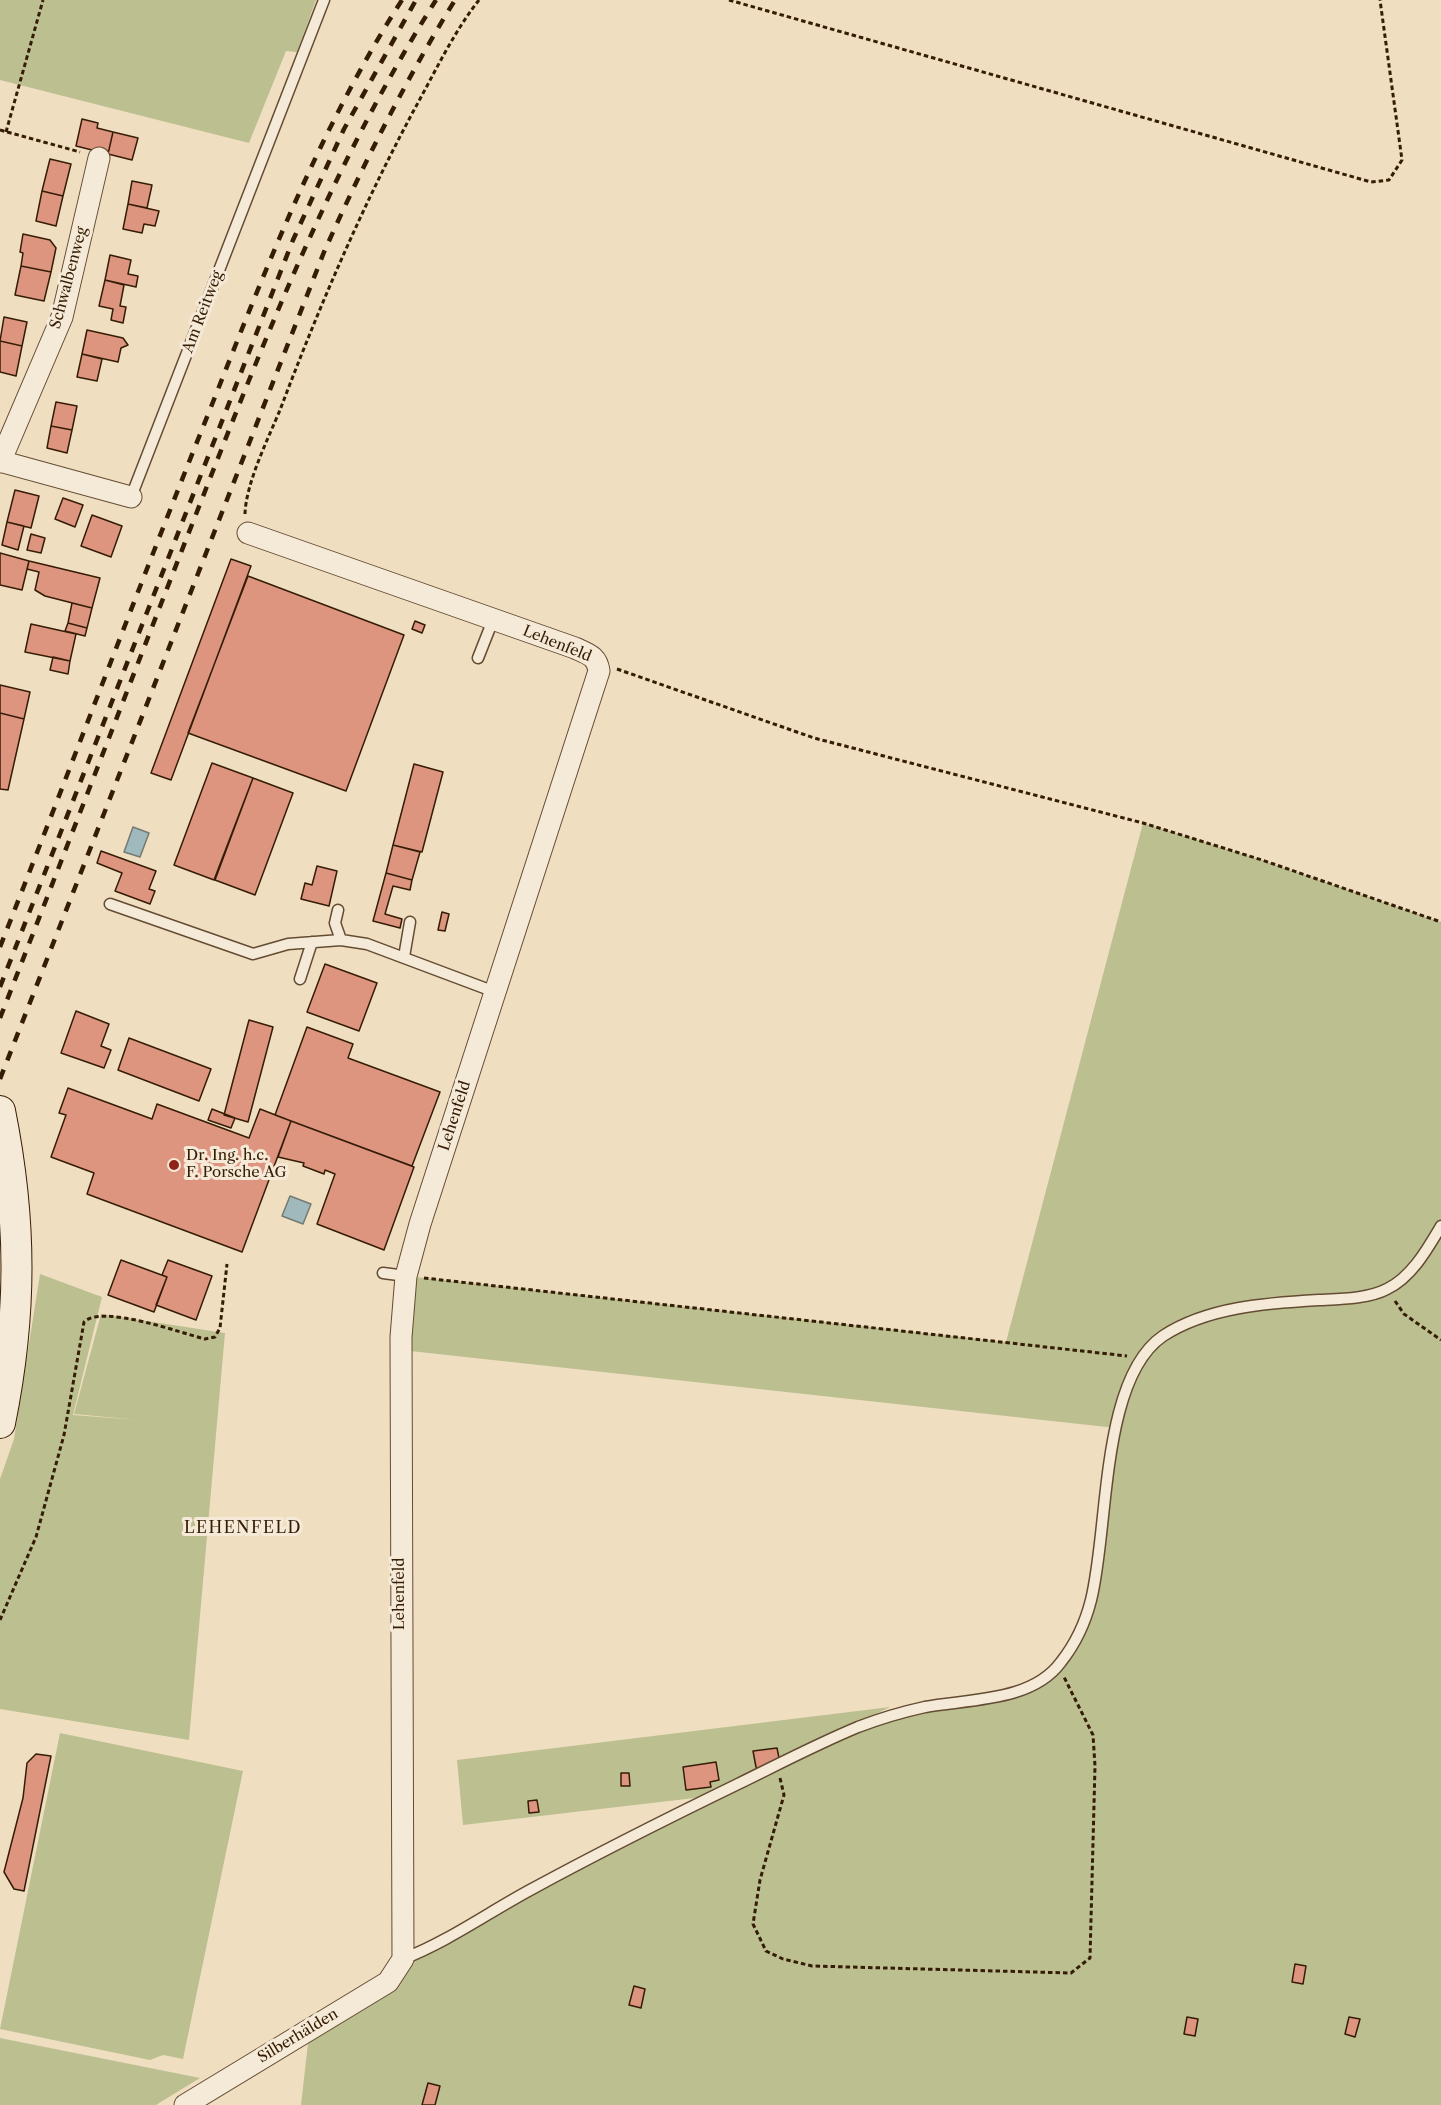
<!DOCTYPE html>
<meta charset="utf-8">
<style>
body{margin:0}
canvas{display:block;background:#f0dec1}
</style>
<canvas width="1441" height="2105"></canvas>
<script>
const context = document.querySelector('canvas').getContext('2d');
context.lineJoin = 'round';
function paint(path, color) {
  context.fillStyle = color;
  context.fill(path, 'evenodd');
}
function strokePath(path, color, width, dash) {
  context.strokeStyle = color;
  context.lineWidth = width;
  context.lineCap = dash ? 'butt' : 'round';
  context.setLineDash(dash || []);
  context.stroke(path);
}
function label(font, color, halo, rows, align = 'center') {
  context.font = font + ' "Libre Caslon Text",serif';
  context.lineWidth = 6;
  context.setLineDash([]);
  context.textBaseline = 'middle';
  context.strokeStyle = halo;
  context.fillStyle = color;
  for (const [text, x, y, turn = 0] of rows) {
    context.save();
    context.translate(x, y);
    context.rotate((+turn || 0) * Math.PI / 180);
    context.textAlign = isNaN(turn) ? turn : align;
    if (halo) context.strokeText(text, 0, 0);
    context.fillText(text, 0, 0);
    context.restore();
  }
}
paint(new Path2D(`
 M0,0H316L297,52L286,51L249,143L0,80Z
 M1143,823L1262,860L1441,922V2105H301L308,2043L356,2012L403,1959L712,1796L463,1825L457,1760L890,1707L805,1750L860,1726L1014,1692L1058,1667L1092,1599L1116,1428L401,1350L406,1276L1006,1342Z
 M40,1274L102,1297L73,1415L138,1420L74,1414L101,1314L225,1333L189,1740L0,1709V1479L14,1439Z
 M60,1733L243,1771L183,2059L163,2055L150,2060L0,2029Z
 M0,2038L200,2078L156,2105H0Z`), '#bcc091');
const water = new Path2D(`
 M133,827L149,833L140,857L124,852Z
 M290,1196L311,1204L303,1224L282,1216Z`);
paint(water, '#9fb9bd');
strokePath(water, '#757a73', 1.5);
const building = new Path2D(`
 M82,119L98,123L97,128L113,132L108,154L76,146Z
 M113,132L138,138L132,160L108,154Z
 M50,159L71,164L63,196L42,191Z
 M132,181L152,185L147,208L128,204Z
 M42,191L63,196L56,226L36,221Z
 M128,204L159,211L155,226L144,224L142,233L123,229Z
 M23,234L50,240L56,248L51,272L21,266L23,253L20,252Z
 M110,255L131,260L128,274L138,276L136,287L105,280Z
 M21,266L51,272L44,301L15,295Z
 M105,280L124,285L120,306L126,307L123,323L111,320L113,309L99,306Z
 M4,317L27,322L22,346L0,341Z
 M87,330L123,338L128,345L121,348L118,362L82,354Z
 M0,341L22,346L16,376L0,372Z
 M82,354L102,359L97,381L77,377Z
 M56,402L77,406L72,430L51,426Z
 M51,426L72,430L67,453L47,448Z
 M15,490L39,496L31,528L7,522Z
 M63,498L83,505L75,527L55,519Z
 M92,515L122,526L111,557L81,546Z
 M7,522L24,526L18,550L2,545Z
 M31,534L45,538L41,553L27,550Z
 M0,553L29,561L22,590L0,585Z
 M231,559L251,566L171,780L151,773Z
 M29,561L100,578L92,608L45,596L35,590L39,572L27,569Z
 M248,576L404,635L346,791L188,733Z
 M72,603L92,608L87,628L68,623Z
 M415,621L425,625L422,633L412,629Z
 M68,623L87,628L85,636L65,631Z
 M31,624L76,634L70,661L25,652Z
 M53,657L70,661L68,674L50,670Z
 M0,685L30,692L24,719L0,713Z
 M0,713L24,719L8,790L0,789Z
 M212,763L253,778L214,880L174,865Z
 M414,764L443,772L422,852L393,845Z
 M253,778L293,793L255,895L215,880Z
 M393,845L420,852L412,880L386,873Z
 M101,851L156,871L149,889L155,891L150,904L115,891L122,873L97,863Z
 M317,866L337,871L329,906L301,899L305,883L312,885Z
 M386,873L412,880L410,890L393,886L385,914L402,919L400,928L373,921Z
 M442,912L449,914L445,931L438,930Z
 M325,964L377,983L359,1031L307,1012Z
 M76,1011L109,1024L101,1046L111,1050L104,1068L61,1053Z
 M249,1020L273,1027L248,1122L224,1115Z
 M307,1027L353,1044L348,1058L440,1092L412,1166L275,1115Z
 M129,1038L211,1069L199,1101L118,1070Z
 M68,1088L152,1119L157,1104L249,1138L260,1109L291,1121L242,1252L87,1194L94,1173L51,1157L66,1115L59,1113Z
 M212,1109L235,1118L231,1128L208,1120Z
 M291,1121L414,1167L384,1250L317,1224L335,1174L325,1170L324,1174L303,1166L304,1163L278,1157Z
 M121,1260L167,1277L154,1312L108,1295Z
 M168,1260L212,1276L196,1320L156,1305L167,1277L162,1275Z
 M777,1748L779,1758L758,1769L756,1767L753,1751Z
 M36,1754L51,1756L24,1891L14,1889L4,1872L23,1798L27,1763Z
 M716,1762L719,1780L710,1782L711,1787L686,1790L683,1767Z
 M621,1773H629L630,1786H621Z
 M537,1800L539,1812L529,1813L528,1801Z
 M1295,1964L1306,1966L1303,1984L1292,1982Z
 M634,1986L645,1989L641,2008L629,2005Z
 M1187,2017L1198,2019L1195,2036L1184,2034Z
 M1349,2017L1360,2019L1355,2037L1345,2034Z
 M428,2083L440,2086L435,2105H422Z`);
paint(building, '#de9580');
strokePath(building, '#351c04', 1.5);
const lane = new Path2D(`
 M131,497L324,0
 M478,658L493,620
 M110,904L253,954L288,944L341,940
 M338,910L335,923L341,940L367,944L495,992
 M404,957L410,922
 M300,979L312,942
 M383,1273L406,1276
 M403,1959C449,1941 489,1912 532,1889C600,1852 668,1818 738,1784C777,1765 817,1744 858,1727C879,1719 902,1712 925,1707C968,1699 1032,1702 1061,1662C1076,1643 1085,1624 1091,1600C1109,1529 1100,1379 1163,1336C1207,1307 1267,1303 1319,1300C1339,1299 1368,1299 1387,1289C1412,1277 1428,1248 1441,1226`);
const street = new Path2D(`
 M0,461L131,497
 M0,462L62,317L99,158
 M185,2105L388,1982L403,1959L401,1337L406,1276L420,1224L599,671C597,656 588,654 575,648L248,533`);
const secondary = new Path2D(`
 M0,1111C22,1221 22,1314 0,1423`);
strokePath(lane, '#644c33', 13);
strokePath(street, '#644c33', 23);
strokePath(secondary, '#351c04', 32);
strokePath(new Path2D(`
 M729,0L1371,182L1389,180L1402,160L1380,0
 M0,130L80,152
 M6,132L43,0
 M245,514C246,483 268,439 280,410C319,307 362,207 414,110C434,74 453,33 479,0
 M617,669L814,738L1143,823L1262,860L1441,922
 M424,1278L1127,1356
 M1395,1301L1404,1314L1441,1340
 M0,1620L36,1537L64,1435L84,1322C102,1304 181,1333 205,1339L215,1337L220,1328L227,1264
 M780,1778L784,1795L760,1880L753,1924L766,1951L783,1959L812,1966L1071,1973L1090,1958L1095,1766L1093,1735L1064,1677`), '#351c04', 3, [4.5, 3]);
strokePath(lane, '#f5ead7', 10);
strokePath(street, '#f5ead7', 21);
strokePath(secondary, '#f5ead7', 30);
strokePath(new Path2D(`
 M0,947C71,767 139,586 211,407C266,268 321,126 402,0
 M0,987L293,240L344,129L416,0
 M0,1018C67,847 133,675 200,504C268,330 336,158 436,0
 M0,1079L324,252C363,165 405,81 455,0`), '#351c04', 4.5, [10, 10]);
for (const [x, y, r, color] of [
 [174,1165,6,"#8f2418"]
]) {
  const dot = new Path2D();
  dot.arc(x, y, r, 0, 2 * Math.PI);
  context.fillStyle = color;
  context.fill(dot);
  strokePath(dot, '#f5ead7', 2);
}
label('15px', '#351c04', '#f5ead7', [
 ["Schwalbenweg",69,278,-75],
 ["Am Reitweg",203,312,-69],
 ["Lehenfeld",557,644,22],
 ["Lehenfeld",455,1116,-72],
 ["Lehenfeld",400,1594,-90],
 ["Silberhälden",298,2036,-31]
]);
label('15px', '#351c04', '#f5ead7', [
 ["Dr. Ing. h.c.",186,1156],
 ["F. Porsche AG",186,1173]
], 'left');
context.letterSpacing = '1.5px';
label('16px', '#351c04', '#f5ead7', [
 ["LEHENFELD",243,1528]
]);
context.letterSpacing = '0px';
</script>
